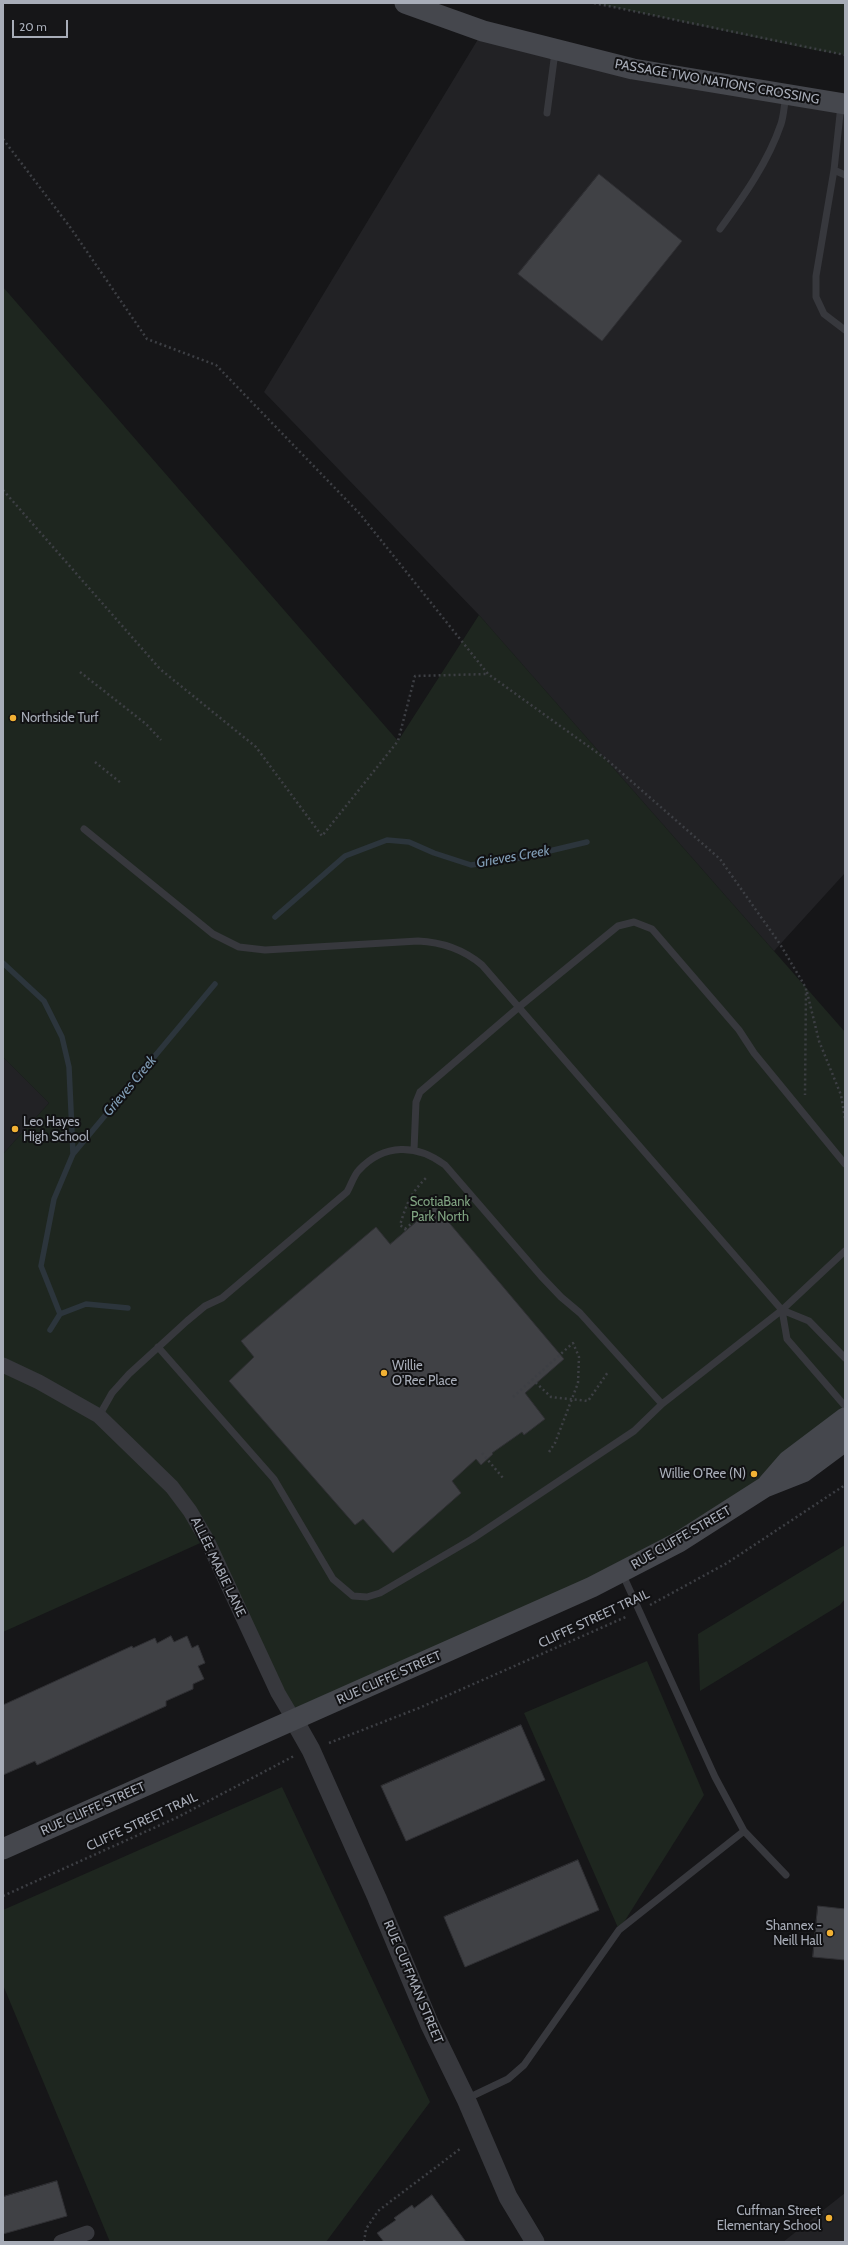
<!DOCTYPE html>
<meta charset="utf-8">
<style>
body{margin:0}
#map{position:relative;width:848px;height:2245px;overflow:hidden;background:#161618;font-family:Cabin,sans-serif}
canvas{display:block}
.frame{position:absolute;inset:0;border:4px solid #a8adb8;pointer-events:none}
.scale{position:absolute;left:12px;top:20px;width:56px;height:18px;box-sizing:border-box;border:2px solid #a8adb8;border-top:0;padding-left:5px;font-size:12px;line-height:14px;white-space:nowrap;color:#a8adb8;-webkit-text-stroke:3px #111113;paint-order:stroke}
</style>
<div id="map">
<canvas width="848" height="2245"></canvas>
<div class="frame"></div>
<div class="scale">20 m</div>
</div>
<script>
const context = document.querySelector('canvas').getContext('2d');
context.lineJoin = 'round';
function paint(path, color) {
  context.fillStyle = color;
  context.fill(path, 'evenodd');
}
function strokePath(path, color, width, dash) {
  context.strokeStyle = color;
  context.lineWidth = width;
  context.lineCap = dash ? 'butt' : 'round';
  context.setLineDash(dash || []);
  context.stroke(path);
}
function label(font, color, halo, rows, align = 'center') {
  context.font = font + ' Cabin,sans-serif';
  context.lineWidth = 4;
  context.setLineDash([]);
  context.textBaseline = 'middle';
  context.strokeStyle = halo;
  context.fillStyle = color;
  for (const [text, x, y, turn = 0] of rows) {
    context.save();
    context.translate(x, y);
    context.rotate((+turn || 0) * Math.PI / 180);
    context.textAlign = isNaN(turn) ? turn : align;
    if (halo) context.strokeText(text, 0, 0);
    context.fillText(text, 0, 0);
    context.restore();
  }
}
paint(new Path2D(`
 M483,31L845,104V873L774,951L479,615L264,392Z
 M3,1057L49,1103L3,1154Z
 M845,2193V2242H783Z`), '#222225');
paint(new Path2D(`
 M594,3H845V55L814,50Z
 M3,287L398,741L479,615L845,1032V1418L679,1542L294,1720L207,1540L3,1632V1154L49,1103L3,1057Z
 M845,1545V1599L840,1605L700,1691L698,1634Z
 M647,1661L704,1795L619,1930L524,1713Z
 M282,1787L430,2102L326,2242H110L3,1985V1910Z`), '#1e261f');
strokePath(new Path2D(`
 M275,917L345,856L387,840L409,842L434,853L471,865L520,858L587,842
 M3,963L44,1001L62,1037L69,1067L73,1154
 M60,1314L86,1304L128,1308
 M50,1330L60,1314L41,1266L54,1199L73,1154L215,984`), '#2c353c', 5.5);
const building = new Path2D(`
 M599,174L682,241L602,341L518,274Z
 M435,1206L564,1359L525,1393L545,1419L524,1435L522,1432L492,1453L493,1454L481,1465L476,1459L452,1481L461,1493L393,1553L363,1519L355,1525L229,1381L254,1357L241,1341L261,1324L376,1227L390,1244Z
 M171,1636L174,1642L187,1636L192,1648L198,1645L205,1663L198,1666L204,1679L193,1684V1689L166,1701V1706L37,1765L35,1761L3,1775V1705L132,1646L133,1648L155,1638L157,1643Z
 M521,1725L545,1780L406,1841L381,1786Z
 M578,1860L599,1910L465,1967L444,1917Z
 M818,1906L845,1909V1960L813,1957Z
 M57,2181L67,2216L3,2234V2197Z
 M432,2195L466,2242H384L377,2233L396,2220L394,2218L412,2205L414,2208Z`);
paint(building, '#404145');
strokePath(building, '#303034', 1);
strokePath(new Path2D(`
 M594,3L845,55
 M3,139L70,227L147,339L216,365L360,514L488,674L606,759L720,859L780,944L806,988L805,1095
 M3,490L160,669L256,747L322,836L398,741L415,676L488,674
 M80,672L146,724L161,740
 M95,762L121,783
 M807,992L819,1041L841,1095L845,1119
 M405,1229L444,1197
 M406,1230L400,1225C407,1203 410,1194 426,1178
 M532,1379L551,1397L588,1401L608,1372
 M513,1397L573,1343L579,1357L578,1383L555,1443L549,1452
 M482,1453L503,1478
 M650,1605L727,1563L845,1485
 M329,1743L419,1708L628,1616
 M3,1896L178,1817L294,1756
 M364,2242L366,2229L378,2211L460,2149`), '#3d3f44', 2.5, [2, 3]);
strokePath(new Path2D(`
 M841,105L834,170L816,276V297L824,314L845,330
 M547,113L555,52
 M834,170L845,175
 M720,229C744,196 768,162 781,124C784,115 784,105 786,96
 M84,829L213,934L239,947L265,950L418,941C443,942 463,949 482,965L782,1310L809,1321L845,1358
 M414,1150L416,1102L420,1092L519,1007L618,926L634,922L652,929L739,1030L754,1053L845,1164
 M782,1310L787,1339L845,1406
 M158,1347L274,1479L333,1579L353,1596L367,1597L380,1593L472,1539L634,1431L662,1404L782,1310L845,1251
 M99,1416L112,1393L129,1374L187,1321L205,1306L222,1298L347,1192C351,1185 354,1175 359,1170C384,1143 417,1144 445,1165L541,1276L561,1297L580,1313L662,1404
 M622,1573L715,1777L744,1831L786,1875
 M466,2099L508,2079L524,2065L619,1930L744,1831`), '#37383d', 7);
strokePath(new Path2D(`
 M3,1365L39,1382L99,1416L172,1487L190,1511L207,1540L278,1693L294,1720
 M61,2242L87,2233`), '#37383d', 15);
strokePath(new Path2D(`
 M294,1720L311,1750L377,1898L430,2025L466,2099L508,2197L535,2242`), '#37383d', 19);
strokePath(new Path2D(`
 M405,3L483,31L633,69L845,104
 M768,1484L788,1461L845,1418
 M3,1849L592,1587L679,1542L765,1487L803,1472L845,1441`), '#45474d', 21);
for (const [x, y, r, color] of [
 [13,718,4,"#f2b134"],
 [15,1129,4,"#f2b134"],
 [384,1373,4,"#f2b134"],
 [754,1474,4,"#f2b134"],
 [830,1933,4,"#f2b134"],
 [829,2218,4,"#f2b134"]
]) {
  const dot = new Path2D();
  dot.arc(x, y, r, 0, 2 * Math.PI);
  context.fillStyle = color;
  context.fill(dot);
  strokePath(dot, '#111113', 1.5);
}
label('13px', '#a8adb8', '#111113', [
 ["PASSAGE TWO NATIONS CROSSING",717,82,10],
 ["RUE CLIFFE STREET",681,1538,-30],
 ["ALLÉE MABIE LANE",218,1567,64],
 ["CLIFFE STREET TRAIL",594,1619,-25],
 ["RUE CLIFFE STREET",389,1678,-24],
 ["RUE CLIFFE STREET",93,1809,-24],
 ["CLIFFE STREET TRAIL",142,1822,-25],
 ["RUE CUFFMAN STREET",413,1982,67]
]);
label('13px', '#a8adb8', '#111113', [
 ["Northside Turf",21,718],
 ["Leo Hayes",23,1122],
 ["High School",23,1137],
 ["Willie",392,1366],
 ["O'Ree Place",392,1381],
 ["Willie O'Ree (N)",746,1474,"right"],
 ["Shannex -",822,1926,"right"],
 ["Neill Hall",822,1941,"right"],
 ["Cuffman Street",821,2211,"right"],
 ["Elementary School",821,2226,"right"]
], 'left');
label('13px', '#7fa381', '#111113', [
 ["ScotiaBank",440,1202],
 ["Park North",440,1217]
]);
label('italic 14px', '#7f9bb3', '#111113', [
 ["Grieves Creek",513,857,-10],
 ["Grieves Creek",130,1086,-50]
]);
</script>
